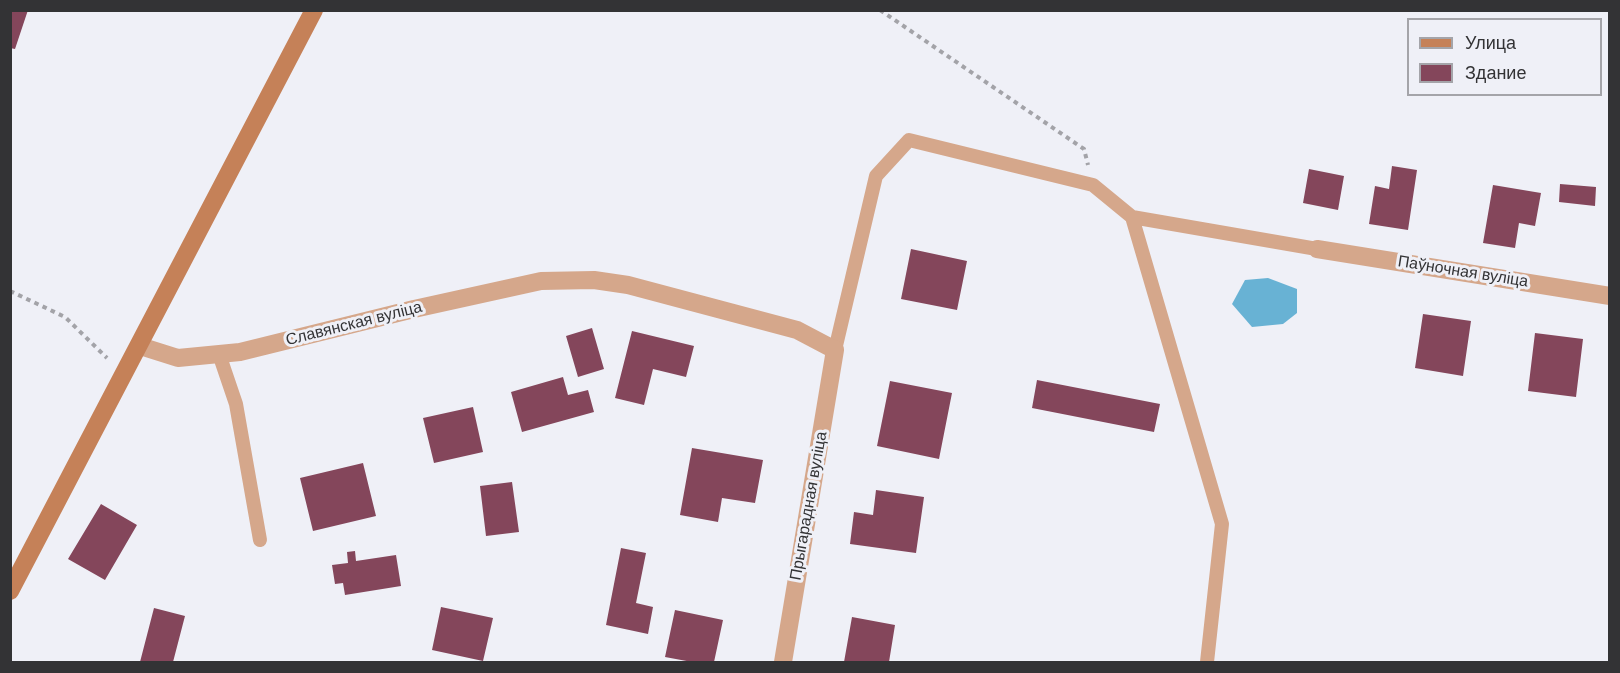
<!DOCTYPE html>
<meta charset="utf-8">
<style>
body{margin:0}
#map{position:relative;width:1620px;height:673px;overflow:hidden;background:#eff0f7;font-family:Helvetica,sans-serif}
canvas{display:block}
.frame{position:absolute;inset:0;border:12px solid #333335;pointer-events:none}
.legend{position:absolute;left:1407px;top:18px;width:195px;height:78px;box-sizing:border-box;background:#eff0f7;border:2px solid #a4a4a9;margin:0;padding:8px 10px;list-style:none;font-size:18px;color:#333335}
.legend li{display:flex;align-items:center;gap:12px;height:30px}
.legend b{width:30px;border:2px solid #a4a4a9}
</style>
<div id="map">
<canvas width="1620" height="673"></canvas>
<div class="frame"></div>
<ul class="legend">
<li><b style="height:8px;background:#c58158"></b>Улица</li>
<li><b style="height:16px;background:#84465b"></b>Здание</li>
</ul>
</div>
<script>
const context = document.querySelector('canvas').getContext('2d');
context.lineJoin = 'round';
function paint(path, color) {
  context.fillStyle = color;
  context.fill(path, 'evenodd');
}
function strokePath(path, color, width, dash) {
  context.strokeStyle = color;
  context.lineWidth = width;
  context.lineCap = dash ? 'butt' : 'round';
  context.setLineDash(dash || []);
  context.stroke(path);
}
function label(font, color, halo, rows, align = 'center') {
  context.font = font + ' Helvetica,sans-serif';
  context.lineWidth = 6;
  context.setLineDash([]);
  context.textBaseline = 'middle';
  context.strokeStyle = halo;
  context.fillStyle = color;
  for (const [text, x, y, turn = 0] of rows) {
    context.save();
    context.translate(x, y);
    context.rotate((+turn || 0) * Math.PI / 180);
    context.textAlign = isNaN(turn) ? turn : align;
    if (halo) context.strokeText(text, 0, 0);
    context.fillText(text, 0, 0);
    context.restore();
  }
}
paint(new Path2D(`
 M1268,278L1297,289V313L1283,324L1252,327L1232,304L1245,280Z`), '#68b2d4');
paint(new Path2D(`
 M10,10H28L15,49L10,48Z
 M1392,166L1417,170L1408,230L1369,224L1375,186L1389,189Z
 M1309,169L1344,176L1338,210L1303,203Z
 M1560,184L1596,187L1595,206L1559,202Z
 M1493,185L1541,193L1535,226L1519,223L1515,248L1483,243Z
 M911,249L967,261L957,310L901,299Z
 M1423,314L1471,321L1463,376L1415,368Z
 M592,328L604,369L578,377L566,336Z
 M632,331L694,346L686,377L653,369L644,405L615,398Z
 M1535,333L1583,339L1576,397L1528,391Z
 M563,377L568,395L588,390L594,412L522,432L511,392Z
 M1037,380L1160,404L1154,432L1032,408Z
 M890,381L952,393L939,459L877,446Z
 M473,407L483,452L434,463L423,418Z
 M692,448L763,460L755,503L722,498L718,522L680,515Z
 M363,463L376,516L313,531L300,478Z
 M512,482L519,532L486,536L480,486Z
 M876,490L924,497L916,553L850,544L854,512L873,515Z
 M101,504L137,525L105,580L68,559Z
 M621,548L646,553L636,603L653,607L648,634L606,625Z
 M355,551L356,561L396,555L401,586L345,595L343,583L335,584L332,565L348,563L347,552Z
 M441,607L493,618L483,661L432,650Z
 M154,608L185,616L173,662H140Z
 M675,610L723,620L714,662H692L665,657Z
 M852,617L895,625L889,662H844Z`), '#84465b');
strokePath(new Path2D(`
 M880,10L1084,149L1088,165
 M10,291L65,317L107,358`), '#a3a3a8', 4, [4.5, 4.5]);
strokePath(new Path2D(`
 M835,350L876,176L909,140L1093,185L1132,217
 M219,354L236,404L260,540
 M1207,662L1222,524L1132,217L1317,249`), '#d5a78b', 14);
strokePath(new Path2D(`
 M1317,249L1610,296
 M140,346L178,358L240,352L414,309L541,281L594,280L628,285L797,330L835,350L783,662`), '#d5a78b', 18);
strokePath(new Path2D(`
 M10,591L314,10`), '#c58158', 18);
label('16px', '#333335', '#eff0f7', [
 ["Паўночная вуліца",1463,272,9],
 ["Славянская вуліца",354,324,-14],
 ["Прыгарадная вуліца",809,506,-80]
]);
</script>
